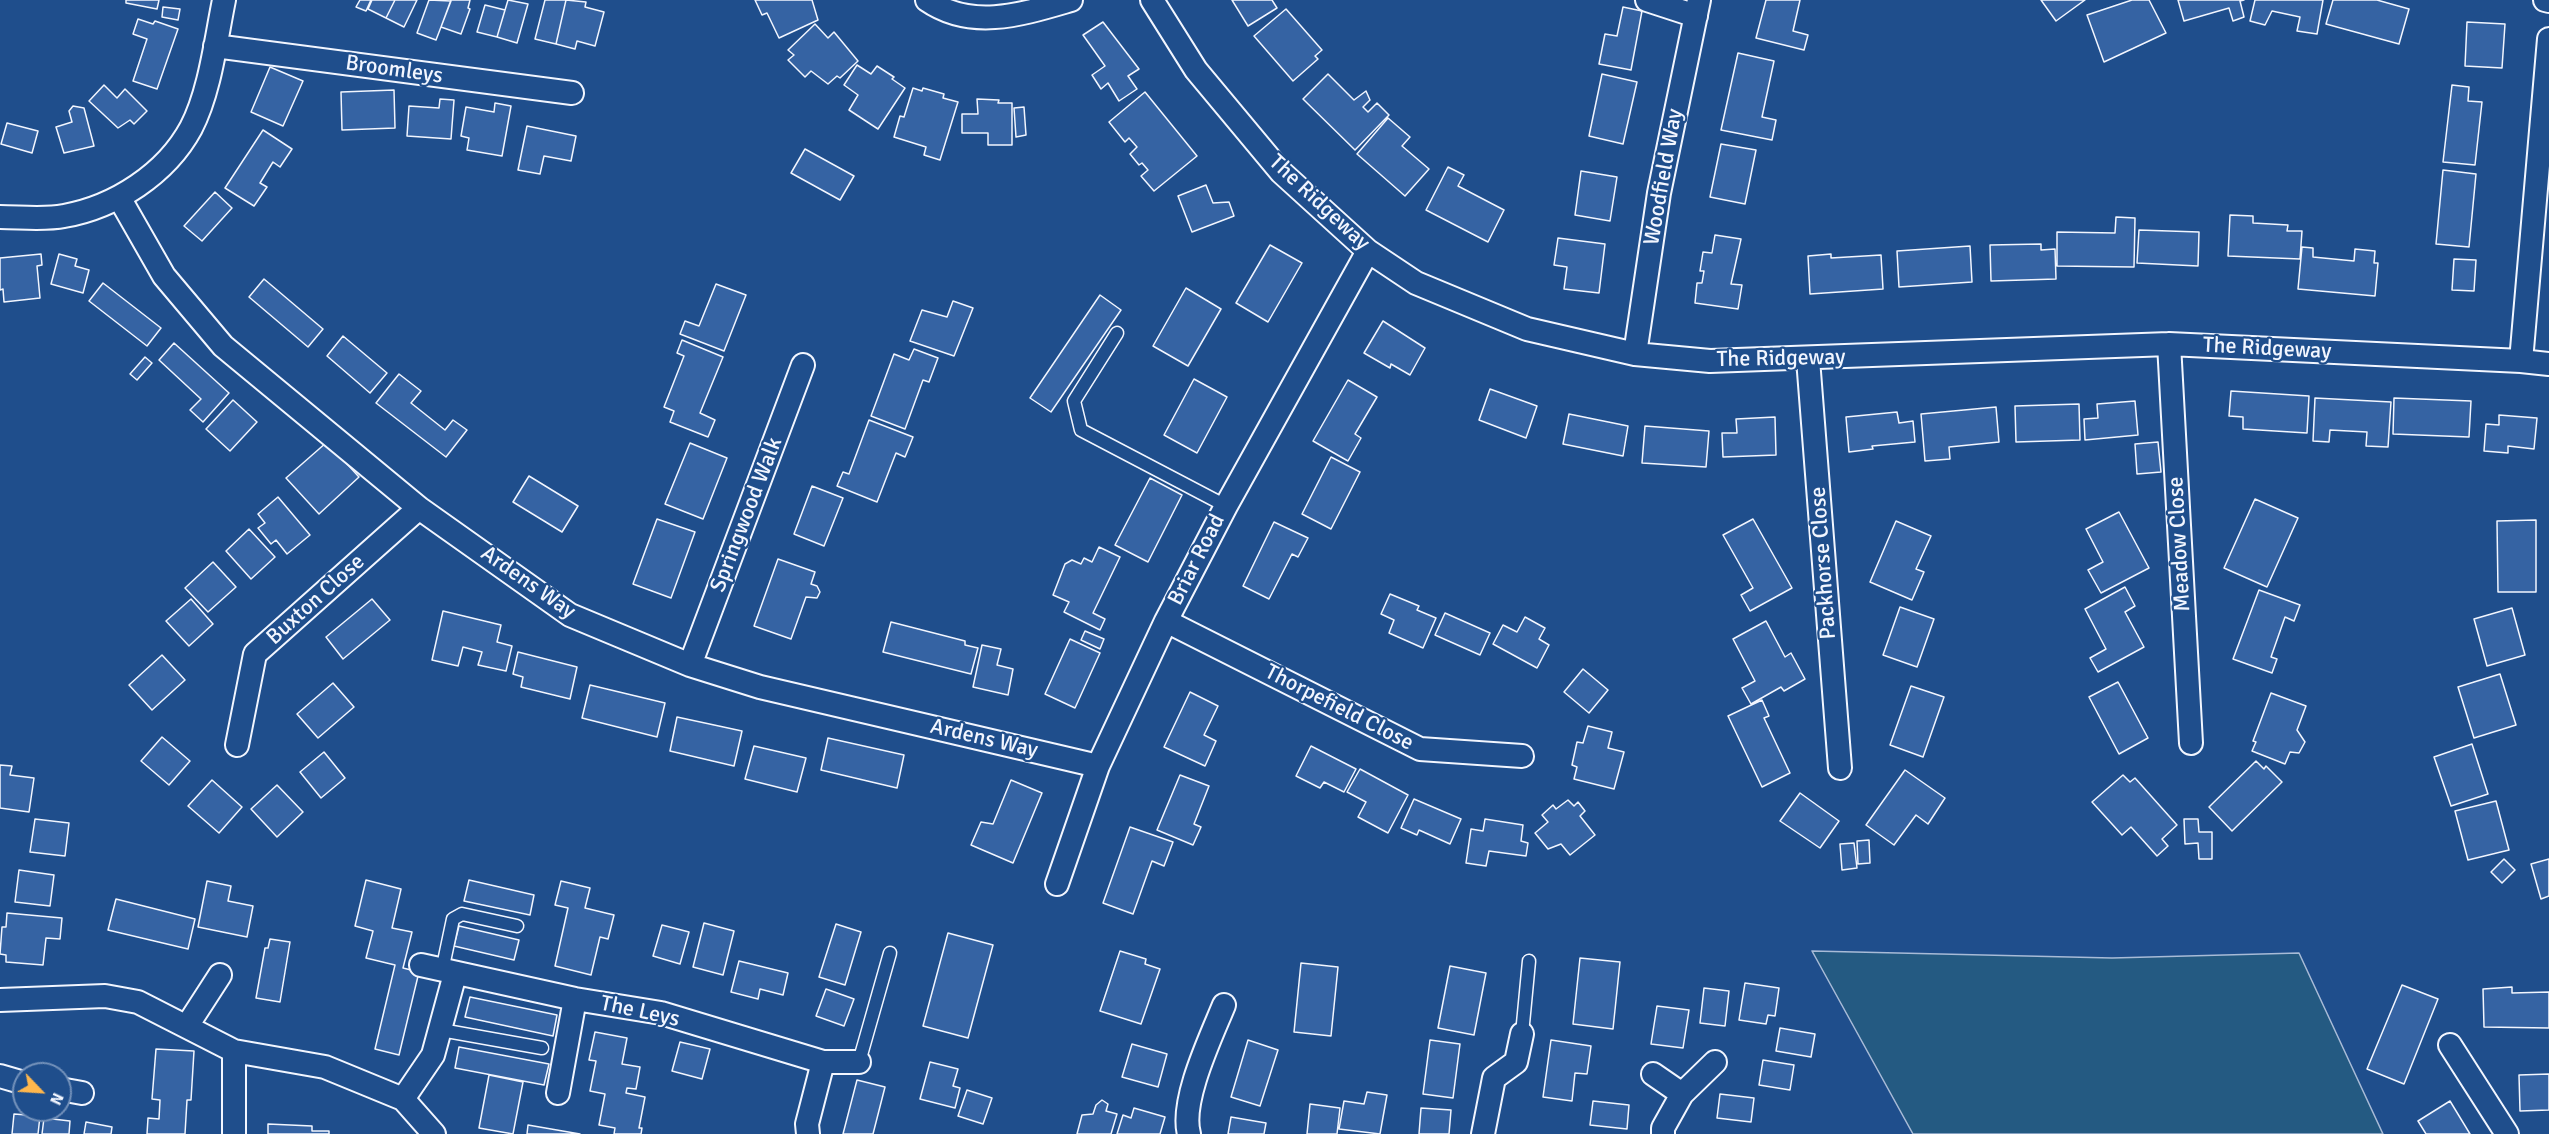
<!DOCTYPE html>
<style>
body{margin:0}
#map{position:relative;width:2549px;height:1134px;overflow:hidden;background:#1f4e8c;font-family:Signika,sans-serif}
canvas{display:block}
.north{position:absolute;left:12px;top:1062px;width:60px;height:60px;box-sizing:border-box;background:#1f4e8c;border:2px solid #7391ba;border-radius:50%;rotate:115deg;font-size:16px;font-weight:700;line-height:24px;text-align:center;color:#f2f6ff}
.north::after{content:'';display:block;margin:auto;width:21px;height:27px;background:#ffb74d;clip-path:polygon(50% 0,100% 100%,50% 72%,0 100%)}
</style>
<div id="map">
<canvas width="2549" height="1134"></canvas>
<div class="north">N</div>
</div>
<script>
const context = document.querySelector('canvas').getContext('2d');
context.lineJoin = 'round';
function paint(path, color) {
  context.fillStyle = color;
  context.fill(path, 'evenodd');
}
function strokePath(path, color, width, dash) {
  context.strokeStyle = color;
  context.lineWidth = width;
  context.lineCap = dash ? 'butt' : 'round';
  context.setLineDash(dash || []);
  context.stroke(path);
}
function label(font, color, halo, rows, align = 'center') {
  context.font = font + ' Signika,sans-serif';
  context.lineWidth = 4.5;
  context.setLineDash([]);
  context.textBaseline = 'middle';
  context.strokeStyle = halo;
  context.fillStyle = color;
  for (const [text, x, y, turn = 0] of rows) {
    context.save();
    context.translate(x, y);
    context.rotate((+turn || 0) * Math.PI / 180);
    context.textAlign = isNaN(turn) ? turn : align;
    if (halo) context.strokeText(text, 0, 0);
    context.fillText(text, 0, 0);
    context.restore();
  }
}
const green = new Path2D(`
 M1812,951L2112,958L2299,953L2383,1134H1913Z`);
paint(green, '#245a82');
strokePath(green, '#a8bbd7', 1.5);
const building = new Path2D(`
 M126,0H159L157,9L126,3Z
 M360,0H371L366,11L356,7Z
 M372,0H395L386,18L368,9Z
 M395,0H417L404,27L386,18Z
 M429,0L451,1L436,40L417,33Z
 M451,0H470L468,8L470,9L461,34L441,27Z
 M508,0L528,4L517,43L497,37Z
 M545,0H566L556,44L535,39Z
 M566,0L586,2L585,7L604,12L595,46L577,41L575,49L556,44Z
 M755,0H812L818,20L779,38L767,13L762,15Z
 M1232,0H1272L1277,8L1248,26Z
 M1766,0H1800L1793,31L1808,35L1804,50L1756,38Z
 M2041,0H2085L2056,21Z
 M2132,0H2149L2166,33L2104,62L2087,15Z
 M2178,0H2244L2240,1L2244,17L2233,21L2229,8L2184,21Z
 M2255,0H2323L2317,34L2297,31L2300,17L2272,11L2265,25L2250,21Z
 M2333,0H2377L2409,9L2399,44L2326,24Z
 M485,5L505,10L497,37L477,32Z
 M163,7L180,9L178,20L162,17Z
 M1623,7L1642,11L1631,70L1599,64L1605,34L1617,36Z
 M1286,9L1322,50L1315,56L1318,59L1293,81L1254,36Z
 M138,19L153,24L155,21L178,29L157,89L133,81L147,39L133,34Z
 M1103,22L1139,69L1128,76L1137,89L1119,101L1108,83L1101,89L1092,75L1105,66L1083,35Z
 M2467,22L2505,24L2502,68L2465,66Z
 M815,24L828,38L834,32L858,61L840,78L837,76L828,84L811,71L805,77L788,60L794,55L788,50Z
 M1738,53L1774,61L1762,117L1776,120L1772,140L1721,130Z
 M857,65L871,74L877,66L894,77L892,79L905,88L878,129L849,110L858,95L844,85Z
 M270,67L303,81L283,126L251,112Z
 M1328,74L1354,100L1366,91L1370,100L1363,107L1368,112L1377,103L1389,115L1355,150L1303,99Z
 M1602,74L1637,82L1623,144L1589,136Z
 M104,85L117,98L125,89L147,111L134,124L130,120L118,128L89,101Z
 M2452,85L2469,87L2468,101L2482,102L2475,165L2443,162Z
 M913,88L922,91L923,88L944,94L943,98L958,102L940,160L924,155L926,147L894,137L900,116L904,117Z
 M394,90L395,128L342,130L341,92Z
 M1145,92L1197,156L1154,191L1141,176L1148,170L1142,163L1139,165L1130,154L1137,147L1129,138L1125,142L1109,122Z
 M440,99L454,100L451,139L407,136L409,106L439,108Z
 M977,99L999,100L998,103H1012V145H988V133H962V114H978Z
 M495,103L511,106L502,156L467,150L469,138L461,136L466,107L494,112Z
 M73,106L84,108L94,146L64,153L56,127L72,122L69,111Z
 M1024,107L1026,135L1016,137L1014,108Z
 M1388,118L1410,137L1402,146L1429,169L1405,196L1357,154Z
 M7,123L38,131L32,153L1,144Z
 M527,126L576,136L571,161L544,156L540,174L518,170Z
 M263,130L292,149L280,167L273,162L260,183L267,187L254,206L225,188Z
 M1721,144L1756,150L1745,204L1710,197Z
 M805,149L854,176L840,200L791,173Z
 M1448,167L1464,175L1458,186L1504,210L1488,242L1426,210Z
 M2443,170L2476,174L2469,247L2436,244Z
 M1581,171L1617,177L1610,221L1575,215Z
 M1206,185L1213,203L1229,202L1234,216L1192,232L1178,196Z
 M215,192L232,208L202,241L184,226Z
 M2230,215L2253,216V223L2288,225L2287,231H2302L2300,259L2228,256Z
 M2116,217L2135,218L2134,267L2057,266V232L2115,233Z
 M2139,230L2199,232L2198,266L2137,263Z
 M1715,235L1741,239L1731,284L1742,285L1738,309L1695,303L1697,283H1702L1704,271H1700L1703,252L1712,253Z
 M1558,238L1605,244L1599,293L1564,289L1567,267L1554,265Z
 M2041,244V250L2055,249L2056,279L1991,281L1990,245Z
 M1270,245L1302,263L1268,322L1236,303Z
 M1970,246L1972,282L1899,287L1897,251Z
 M2302,247L2313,248V257L2354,261L2355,249L2375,251L2374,263H2378L2375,296L2298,289Z
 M41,254L42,265L37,266L40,298L4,302L3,289L0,290V258Z
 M59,254L77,259L75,266L89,270L83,293L51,284Z
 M1831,254V258L1881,255L1883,289L1810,294L1808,256Z
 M2454,259L2476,260L2474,291L2452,290Z
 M264,279L323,329L308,347L249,297Z
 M103,283L161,328L147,346L89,301Z
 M716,284L746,295L724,351L680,334L685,321L699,326Z
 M1186,288L1221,309L1188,366L1153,346Z
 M1100,295L1121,310L1051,412L1030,398Z
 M953,301L973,308L954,356L910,341L922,310L947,317Z
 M1383,321L1425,348L1410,375L1391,364L1390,368L1364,353Z
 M343,336L387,373L370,393L327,356Z
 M682,340L723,357L700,413L715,420L708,437L670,422L674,411L664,407L684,356L677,353Z
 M174,343L229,393L203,422L190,410L201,399L159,360Z
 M914,349L938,358L929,382L923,380L905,429L871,416L894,354L909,360Z
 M145,357L152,363L137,380L130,374Z
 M399,374L421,391L411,403L445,430L453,420L467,430L446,457L376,403Z
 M1194,379L1227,397L1197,453L1164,435Z
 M1348,380L1377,397L1355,434L1361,438L1348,461L1313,441Z
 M1490,389L1537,406L1526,438L1479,420Z
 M2231,391L2309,396L2307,433L2243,429V417L2229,416Z
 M2315,398L2391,402L2388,447L2366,446L2367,432L2330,430L2329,442L2313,441Z
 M2394,398L2471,401L2469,437L2393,434Z
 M233,400L257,422L230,451L206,429Z
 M2135,401L2138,435L2085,440L2084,419L2098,418L2097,404Z
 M2079,404L2080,440L2016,442L2015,406Z
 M1996,407L1999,442L1949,447L1950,459L1925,461L1921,414Z
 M1897,412L1899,423L1913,421L1915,442L1872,446L1873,449L1849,452L1846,417Z
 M1569,414L1628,426L1623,456L1563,444Z
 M2499,415L2537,418L2534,449L2508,446V453L2484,451L2486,424L2499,425Z
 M1775,417L1776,455L1723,457L1722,433H1737L1736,419Z
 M869,420L913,437L905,457L896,453L877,502L837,486L843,472L849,474Z
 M1645,426L1709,431L1706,467L1642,463Z
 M327,442L359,477L319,514L286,478Z
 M2158,442L2161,472L2137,474L2135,444Z
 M690,443L727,458L703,519L665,504Z
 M1331,457L1360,472L1331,529L1302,514Z
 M529,476L578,506L562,532L513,502Z
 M1150,478L1182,495L1148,562L1115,545Z
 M812,486L843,498L824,546L794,534Z
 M278,497L310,535L287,554L276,540L271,544L258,528L265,523L258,514Z
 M2255,499L2298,518L2267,587L2224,568Z
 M2119,512L2149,568L2101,593L2088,570L2103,562L2086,529Z
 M657,519L695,532L671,598L633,584Z
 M1753,519L1792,588L1750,611L1741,595L1753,588L1723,535Z
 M2536,520V592H2498L2497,521Z
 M1896,521L1931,536L1916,569L1924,572L1912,600L1870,582Z
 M1274,522L1308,538L1298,557L1292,554L1269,599L1243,586Z
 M249,529L275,557L251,579L226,551Z
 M1099,547L1120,557L1093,613L1105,619L1100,630L1064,612L1069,602L1053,595L1065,564L1072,560L1081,564L1084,558L1092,562Z
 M778,559L815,572L811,584L817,586L820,592L817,598L806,597L791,639L754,626Z
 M213,562L236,587L208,612L185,588Z
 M2125,587L2135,606L2125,612L2144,647L2098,672L2090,658L2106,649L2085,609Z
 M2259,590L2300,605L2294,621L2285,617L2271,657L2277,659L2272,673L2233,659Z
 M1390,594L1419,606L1417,610L1436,618L1423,648L1389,633L1394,620L1381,614Z
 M191,599L213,624L189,646L166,621Z
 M372,599L390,620L343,659L326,637Z
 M1900,607L1934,619L1917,667L1883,655Z
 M2512,608L2525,655L2487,666L2474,619Z
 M443,611L501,625L497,642L512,646L506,671L478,665L482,652L463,647L458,666L432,660Z
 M1445,613L1490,633L1480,655L1435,635Z
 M1525,617L1545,628L1539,639L1549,645L1537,668L1493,644L1503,625L1517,632Z
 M1766,621L1785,657L1791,653L1805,679L1784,691L1781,687L1751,704L1742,688L1755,681L1733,639Z
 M891,622L965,641V645L978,648L971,674L883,652Z
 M1085,631L1104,639L1100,649L1081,640Z
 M1070,639L1100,653L1075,708L1045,694Z
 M982,645L1001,649L997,665L1013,669L1008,695L973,687Z
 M518,652L577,667L570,699L521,687L523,677L513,674Z
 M162,655L185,680L152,710L129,685Z
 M1583,669L1608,690L1589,713L1564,692Z
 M2500,674L2516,725L2474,738L2458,687Z
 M2118,682L2148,738L2119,754L2089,697Z
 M333,683L354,707L318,738L297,714Z
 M590,685L665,703L657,737L582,718Z
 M1911,686L1944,697L1923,757L1890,745Z
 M1190,692L1218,706L1204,735L1216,741L1205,766L1164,747Z
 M2271,693L2306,706L2297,730L2305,742L2299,753L2290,752L2285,764L2252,751L2256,742L2253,741Z
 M1762,700L1769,716L1764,718L1790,773L1762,787L1728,716Z
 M677,717L742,731L734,766L670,751Z
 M1588,726L1612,732L1608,748L1624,752L1614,789L1574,779L1577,767L1572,765L1577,742L1583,743Z
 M162,737L190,761L169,785L141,761Z
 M828,738L904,755L897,788L821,770Z
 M2472,744L2488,794L2451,806L2434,757Z
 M754,746L806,758L797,792L745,779Z
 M1311,746L1356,769L1344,792L1324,782L1320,788L1296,776Z
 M324,752L345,778L321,798L300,772Z
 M2256,761L2264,769L2266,766L2282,782L2232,831L2209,807Z
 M0,765L12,766L10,775L34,778L29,812L0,808Z
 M1360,769L1408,795L1388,833L1358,817L1366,802L1347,792Z
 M1905,770L1945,798L1928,824L1916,815L1894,845L1866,825Z
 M1180,775L1209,786L1194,824L1201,827L1193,845L1157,830Z
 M2123,775L2130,782L2135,778L2177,825L2162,839L2168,846L2157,856L2131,827L2122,835L2092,802Z
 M212,780L242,807L219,833L188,806Z
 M1011,780L1042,793L1013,863L971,845L981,822L993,824Z
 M277,785L303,812L277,837L251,809Z
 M1800,793L1839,821L1820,848L1780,821Z
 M1414,799L1461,819L1450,844L1419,830L1417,835L1401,828Z
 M1568,800L1574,806L1578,802L1585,811L1580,816L1595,835L1570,855L1561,844L1548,849L1535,833L1548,822L1542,815L1553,805L1556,809Z
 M2496,801L2509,850L2468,860L2455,811Z
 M35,819L69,823L65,856L30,852Z
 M1485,819L1523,825L1521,841L1528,843L1526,856L1489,851L1486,866L1466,863L1471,829L1483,831Z
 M2184,819H2198L2199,832H2212V859H2199L2198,843L2185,844Z
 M1130,827L1173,842L1164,866L1152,861L1133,914L1103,903Z
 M1869,840L1870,863L1858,864L1857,841Z
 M1854,843L1857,868L1842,870L1840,844Z
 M2504,859L2515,870L2502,883L2491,872Z
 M2549,859V896L2541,899L2531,864Z
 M19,870L54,875L50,906L15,902Z
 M366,880L401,889L392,928L412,932L403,968L419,972L399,1055L375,1049L395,965L366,958L373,931L355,926Z
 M469,880L534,895L530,915L464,901Z
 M207,881L231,886L228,901L253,906L247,937L198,927Z
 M561,881L590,888L585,908L614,915L608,939L600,937L591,975L555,966L568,908L555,905Z
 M116,899L195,919L188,949L108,930Z
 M7,913L62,918L60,939L46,938L43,965L6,962V955L0,954L2,927H6Z
 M704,923L734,931L723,975L693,967Z
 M836,924L861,932L845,985L819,977Z
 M662,925L689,932L680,964L653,956Z
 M459,926L519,940L514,960L454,946Z
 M948,933L993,945L968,1038L923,1026Z
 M270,939L290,942L280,1002L256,998L265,948H268Z
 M1120,951L1146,959L1145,964L1160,969L1141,1024L1100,1011Z
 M1580,958L1620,962L1613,1029L1573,1024Z
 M739,961L788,973L783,995L760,989L758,999L731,992Z
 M1301,963L1338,967L1331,1036L1294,1032Z
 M1450,966L1486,973L1474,1035L1438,1028Z
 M1745,983L1779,988L1775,1016L1768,1015L1766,1024L1739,1020Z
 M2402,985L2438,999L2404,1084L2367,1069Z
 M2512,987V993L2549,992V1028L2484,1027L2483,989Z
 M1704,988L1729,991L1725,1026L1700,1023Z
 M826,989L854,999L844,1026L816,1016Z
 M470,997L557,1015L553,1036L465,1017Z
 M1657,1006L1689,1010L1683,1048L1651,1044Z
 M1780,1028L1815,1034L1811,1057L1776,1051Z
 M595,1032L627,1038L622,1064L640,1067L636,1089L627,1088L626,1093L645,1097L639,1128H642L641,1134H614L615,1128L599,1125L605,1094L590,1091L596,1061L589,1060Z
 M1248,1040L1278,1050L1260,1106L1231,1097Z
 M1430,1040L1460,1044L1453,1098L1423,1094Z
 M1551,1040L1591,1046L1587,1074L1575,1073L1572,1101L1543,1097Z
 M680,1042L710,1049L702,1079L672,1071Z
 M1132,1044L1167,1054L1158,1087L1122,1077Z
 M459,1047L549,1064L544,1085L455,1068Z
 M156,1049L194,1051L191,1100H187L185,1134H147L148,1118L159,1119L160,1100L152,1099Z
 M1763,1060L1794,1065L1790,1090L1759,1085Z
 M930,1062L958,1069L953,1086L960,1088L955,1108L920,1099Z
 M2549,1074V1110L2520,1111L2519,1075Z
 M489,1075L523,1082L513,1134L479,1128Z
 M857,1080L885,1087L873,1134H843Z
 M967,1090L992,1098L983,1124L958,1116Z
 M1367,1092L1387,1095L1380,1134L1339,1129L1344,1101L1364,1104Z
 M1720,1094L1754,1098L1751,1122L1717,1118Z
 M1102,1100L1108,1104L1106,1111L1117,1114L1111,1134H1077L1082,1115L1093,1114L1096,1105Z
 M1593,1101L1629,1105L1627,1129L1590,1125Z
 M2450,1101L2470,1134H2426L2418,1121Z
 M1310,1104L1340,1108L1337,1134H1307Z
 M1134,1108L1165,1117L1160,1134H1117L1123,1115L1131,1118Z
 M1421,1108L1451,1110L1449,1134H1419Z
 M14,1114L40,1116L38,1134H12Z
 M1231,1117L1266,1123L1264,1134H1228Z
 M44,1118L70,1121L69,1134H42Z
 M86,1122L112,1127L111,1134H84Z
 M268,1124L312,1126V1131H329V1134H268Z
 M528,1125L580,1134H527Z`);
paint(building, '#3563a3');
strokePath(building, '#f2f6ff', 1.5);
const lane = new Path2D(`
 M1117,333L1074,401L1081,430L1226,506
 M442,971L453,919L462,914L517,926
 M441,1030L542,1048
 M1522,1034L1529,961
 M859,1062L890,953`);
const street = new Path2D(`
 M927,0C972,31 1023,14 1071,0
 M1152,0L1196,70L1281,172L1368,251L1416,283L1527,329L1635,354L1710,361L2169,344L2521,361L2549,364
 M1647,0L1696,16
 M2545,0L2549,1
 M215,46L572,93
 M120,199L164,276L223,346L419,508L570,615L690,665L760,687L1098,766
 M0,217C20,217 44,220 64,216C115,207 166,174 191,128C210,92 216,39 224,0
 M2169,344L2191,743
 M1635,354L1659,193L1699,0
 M1808,359L1840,768
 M2521,361L2549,39
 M1166,621L1420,749L1522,756
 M690,665L803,365
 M237,745L255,654L419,508
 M1057,884L1098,766L1166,621L1226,506L1368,251
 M421,965L575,999L661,1013L823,1062H859
 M0,1000L105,996L138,1002L234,1051L325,1067L403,1099L434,1134
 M187,1026L220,975
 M2450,1045L2507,1134
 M234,1051V1134
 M1653,1074L1682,1094
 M0,1076L24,1083
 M60,1089L82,1093
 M558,1093L575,999
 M403,1099L433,1055L455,974
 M808,1134L807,1124L823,1062
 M1189,1134C1180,1101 1211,1037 1224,1005
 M1483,1134L1494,1078L1516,1062L1522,1034
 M1663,1134V1128L1682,1094L1715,1062`);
strokePath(lane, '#f2f6ff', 15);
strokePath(street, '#f2f6ff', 26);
strokePath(lane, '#1f4e8c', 12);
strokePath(street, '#1f4e8c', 22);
label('22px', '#f2f6ff', '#1f4e8c', [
 ["Broomleys",394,70,8],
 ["Woodfield Way",1664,177,-80],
 ["The Ridgeway",1319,203,43],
 ["The Ridgeway",2267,349,3],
 ["The Ridgeway",1781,359,-1],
 ["Springwood Walk",747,515,-69],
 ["Meadow Close",2180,544,-93],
 ["Briar Road",1197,560,-63],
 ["Packhorse Close",1824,563,-94],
 ["Ardens Way",528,583,35],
 ["Buxton Close",316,600,-42],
 ["Thorpefield Close",1339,708,27],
 ["Ardens Way",984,739,13],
 ["The Leys",640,1012,12]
]);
</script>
